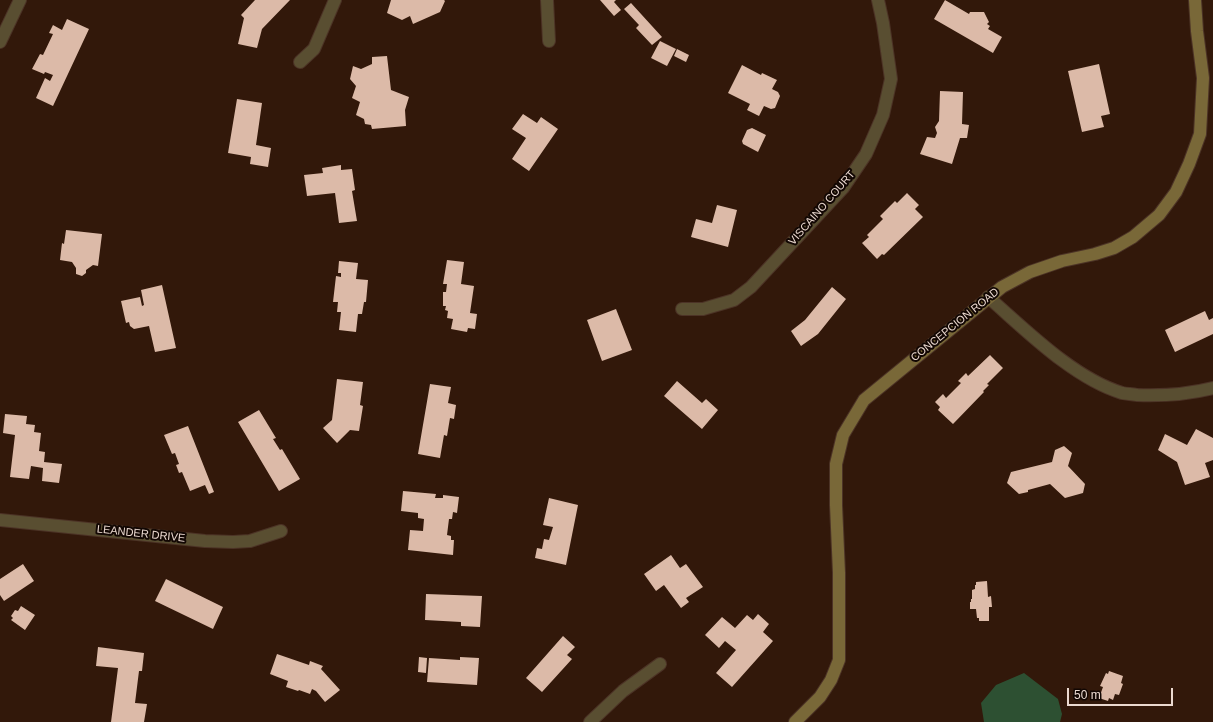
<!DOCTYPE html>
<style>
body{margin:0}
#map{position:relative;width:1213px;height:722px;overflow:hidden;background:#32180a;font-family:Arial,sans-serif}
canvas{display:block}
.scale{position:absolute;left:1067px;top:688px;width:106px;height:18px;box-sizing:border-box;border:2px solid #ebd9d0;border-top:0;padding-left:5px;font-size:12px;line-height:14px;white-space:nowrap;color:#ebd9d0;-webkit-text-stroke:3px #120703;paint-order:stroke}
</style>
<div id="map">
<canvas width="1213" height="722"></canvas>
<div class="scale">50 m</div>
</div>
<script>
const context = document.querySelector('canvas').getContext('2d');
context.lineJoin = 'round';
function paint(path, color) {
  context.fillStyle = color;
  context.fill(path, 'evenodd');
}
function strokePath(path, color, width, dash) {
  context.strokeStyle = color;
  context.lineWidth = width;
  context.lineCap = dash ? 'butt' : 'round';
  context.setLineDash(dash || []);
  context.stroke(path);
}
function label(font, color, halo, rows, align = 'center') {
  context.font = font + ' Arial,sans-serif';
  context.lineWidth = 4;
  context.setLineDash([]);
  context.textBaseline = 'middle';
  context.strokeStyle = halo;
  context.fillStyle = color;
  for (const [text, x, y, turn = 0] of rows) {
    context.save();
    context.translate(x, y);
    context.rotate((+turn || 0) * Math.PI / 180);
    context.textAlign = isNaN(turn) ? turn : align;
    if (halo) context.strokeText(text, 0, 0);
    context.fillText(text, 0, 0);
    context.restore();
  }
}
paint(new Path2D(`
 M1024,673L1058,699L1062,714L1060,722H984L981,703L996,685Z`), '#2d5032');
paint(new Path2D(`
 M255,0H290L262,29L257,48L238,44L244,18L241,15Z
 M391,0H444L445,1L440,12L413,24L410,16L402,20L387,13Z
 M600,0H616L614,2L621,10L614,16Z
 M945,0L969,14L970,12H984L989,22L987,24L990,26L988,29L1002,37L993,53L934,19Z
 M631,3L662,37L652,45L636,28L639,25L624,9Z
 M67,19L89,29L53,106L36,98L45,78L50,81L53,75L45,72L44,74L32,69L40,54L43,55L53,34L49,33L53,25L62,30Z
 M660,41L676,49L667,66L651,58Z
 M677,49L689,55L686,62L674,56Z
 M387,56L391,90L409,97L405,110L406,126L372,129L371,125L365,124L364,119L356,115L360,102L352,98L356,86L350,79L353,66L361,69L372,64V57Z
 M1099,64L1110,114L1101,116L1104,127L1082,132L1068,71Z
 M742,65L761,75L762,73L777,80L772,89L778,92L780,96L775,108L771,109L764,106L759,116L747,110L750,104L728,93Z
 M940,91L963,92L962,124L969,125L967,138H960L952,164L920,154L927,137L935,138L937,133L935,127L939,121Z
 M237,99L262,103L256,145L271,148L268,167L250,164L251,157L228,153Z
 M523,114L537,123L541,117L558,129L529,171L512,159L526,138L512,129Z
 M752,128L766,135L758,152L743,144L742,141L747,130Z
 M341,165V170L352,169L355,190L352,191L357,221L339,223L335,193L307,196L304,175L323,173L322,168Z
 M907,193L919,205L915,209L923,217L884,255L882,254L877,259L862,243L869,237L867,235L883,219L880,216L895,201L897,203Z
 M717,205L737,210L728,247L691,237L696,219L712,223Z
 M66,230L102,234L98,266L93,265L86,270V273L82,276L76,274V268L72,262L60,260L62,243L64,244Z
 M447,260L464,262L461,284L474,286L470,313L477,314L475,329L468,328L467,332L451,329L453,319L447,318L448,311L445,310L446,306H443V292H446L447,284H443Z
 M339,261L358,263L356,279L368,280L366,302H364L362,314H358L356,332L339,330L341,312H337L338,302H333L336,276L341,277V273H338Z
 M162,285L176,348L155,352L149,326L134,329L130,326L129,322L126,323L121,301L140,297L142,306L144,305L141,290Z
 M832,287L846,299L818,334L801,346L791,331L805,320Z
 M616,309L632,350L602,361L587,320Z
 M1205,311L1209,320L1213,318V334L1175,352L1165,330Z
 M990,355L1003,368L987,384L989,385L983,391L984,392L953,424L938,410L940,407L935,402L943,394L946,398L961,383L958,381L966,373L968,376Z
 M337,379L363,382L360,405L363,406L359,431L350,430L337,443L323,428L332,420Z
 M677,381L702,403L706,399L718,410L702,429L664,396Z
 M430,384L451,387L448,403L456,405L454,419L450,418L447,436L444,435L440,458L418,454Z
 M259,410L276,438L273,439L280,450L282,449L300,479L279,491L238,422Z
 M5,414L27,416L26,424L35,425L34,432L41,433L39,451L45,452L44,462L62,464L59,483L42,481L43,468L31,466L29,479L10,477L15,435L3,433Z
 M188,426L214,492L209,494L205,485L190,491L182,472L179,473L176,465L179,464L175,453L172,454L164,435Z
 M1196,429L1213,438V460L1205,463L1210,477L1185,485L1177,462L1158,450L1165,434L1187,445Z
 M1064,446L1072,453L1068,466L1085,484L1083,493L1065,498L1050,484L1028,490V492L1019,494L1007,483L1011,472L1052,462L1055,450Z
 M403,491L436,494L435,498H443V495L459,497L457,513L453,512L452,519H449L447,535L451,536V540H454L453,555L408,550L410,530L423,531L424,519L418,518V513L401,511Z
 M549,498L578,505L566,565L535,558L537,548L542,549L544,539L549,540L553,527L543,525Z
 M671,555L680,568L686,564L703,587L686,598L689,602L681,608L664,585L656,591L644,574Z
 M23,564L34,581L4,601L0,595V579Z
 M166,579L223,607L213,629L155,601Z
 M987,581L988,597L991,596L992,607H989V621H979V618H977L976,609H970V602H971V599H972V590L975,589V585H976V582Z
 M426,594L482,596L480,627L461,626V622L425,620Z
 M21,606L35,615L25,630L11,620L13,618L11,616L15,610L18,611Z
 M758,614L769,624L763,632L773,641L732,687L716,673L736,650L725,641L719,648L705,635L722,617L735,628L747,615L753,620Z
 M563,636L575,647L567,655L572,659L542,692L526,678Z
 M98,647L144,653L142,671H139L135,703L147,704L144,722H111L118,668L96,666Z
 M277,654L309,665L310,661L323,666L321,669L340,690L325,702L316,691L312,689L310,694L299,690L298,691L286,687L288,681L270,674Z
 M419,657L427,658L426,673L418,672Z
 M460,657L479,658L477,685L427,682L429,658L460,660Z
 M1109,671L1123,676L1121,683L1123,684L1119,695L1115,694L1113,700L1109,698L1108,701L1099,698L1103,687L1100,686L1106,673L1108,674Z`), '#dcbaa8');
const street = new Path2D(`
 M547,0L549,41
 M0,42L20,0
 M300,62L314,49L335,0
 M988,297C1026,330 1073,378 1122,393C1127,394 1132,394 1137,395C1162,396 1189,394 1213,388
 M682,309H703L734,300L751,287L843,188L866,154L883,115L891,79L883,23L878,0
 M0,520L205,541L233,542L250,541L281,531
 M590,722L623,691L660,664`);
const secondary = new Path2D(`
 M795,722L820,697L831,680L839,660V573L836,505V464L843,435L864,400L1002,287L1030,272L1062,261L1095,254L1114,248L1133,237L1159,215L1176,192L1189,164L1200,134L1203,78L1197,31L1195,0`);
strokePath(street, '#4c3326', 14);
strokePath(secondary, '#4c3326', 14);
strokePath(street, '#594e31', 12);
strokePath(secondary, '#796838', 12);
label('11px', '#ebd9d0', '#120703', [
 ["VISCAINO COURT",822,208,-49],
 ["CONCEPCION ROAD",955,325,-39],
 ["LEANDER DRIVE",141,534,6]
]);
</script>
